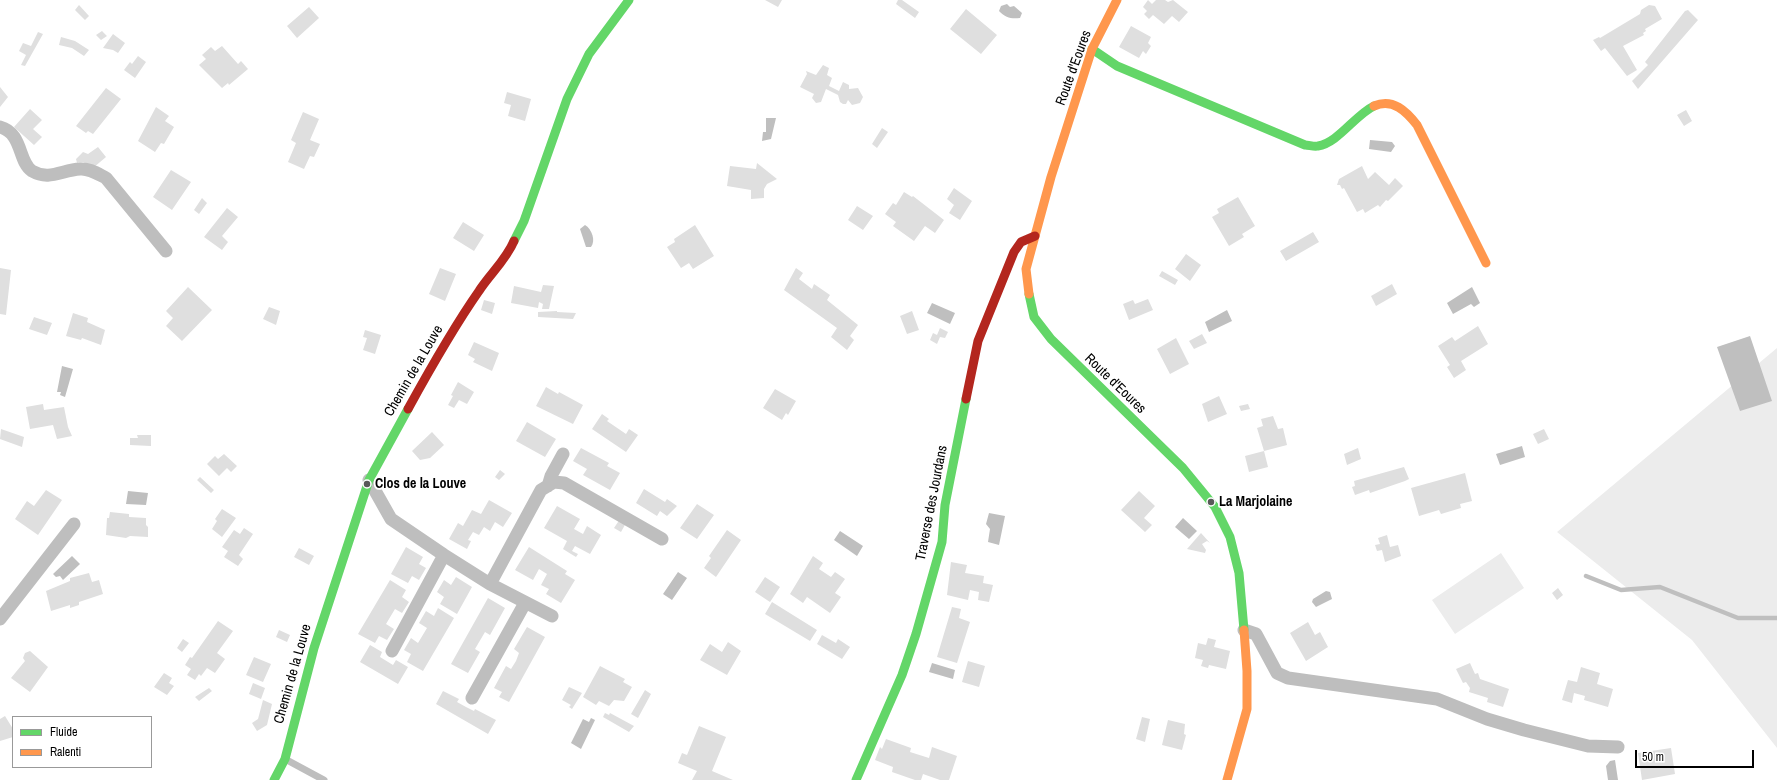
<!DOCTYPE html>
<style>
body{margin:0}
#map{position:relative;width:1777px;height:780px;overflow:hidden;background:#fff;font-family:"Archivo Narrow",sans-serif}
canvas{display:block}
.legend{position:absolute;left:12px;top:716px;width:140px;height:52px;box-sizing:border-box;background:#fff;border:1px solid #999;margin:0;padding:5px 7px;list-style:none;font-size:12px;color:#000}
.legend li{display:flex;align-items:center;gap:8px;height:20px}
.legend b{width:20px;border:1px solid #999}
.scale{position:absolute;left:1635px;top:750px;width:119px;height:18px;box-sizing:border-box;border:2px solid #000;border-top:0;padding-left:5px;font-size:12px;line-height:14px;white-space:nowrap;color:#000;-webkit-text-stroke:3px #fff;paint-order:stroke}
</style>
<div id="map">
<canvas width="1777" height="780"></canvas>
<ul class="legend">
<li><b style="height:5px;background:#63d668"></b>Fluide</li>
<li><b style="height:5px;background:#ff974d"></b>Ralenti</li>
</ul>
<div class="scale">50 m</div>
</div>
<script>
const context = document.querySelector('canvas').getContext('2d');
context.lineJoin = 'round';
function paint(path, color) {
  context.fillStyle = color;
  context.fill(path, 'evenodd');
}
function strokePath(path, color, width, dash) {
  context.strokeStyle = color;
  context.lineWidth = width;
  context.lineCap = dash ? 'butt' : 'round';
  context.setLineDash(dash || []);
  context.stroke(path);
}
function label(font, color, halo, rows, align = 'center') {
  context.font = font + ' "Archivo Narrow",sans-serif';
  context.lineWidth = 3.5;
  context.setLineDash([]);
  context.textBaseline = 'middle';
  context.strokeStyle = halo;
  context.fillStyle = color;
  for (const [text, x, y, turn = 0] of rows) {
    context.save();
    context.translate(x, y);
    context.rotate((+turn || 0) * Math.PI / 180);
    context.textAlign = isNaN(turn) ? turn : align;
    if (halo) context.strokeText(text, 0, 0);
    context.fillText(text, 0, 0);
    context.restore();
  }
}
paint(new Path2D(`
 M1777,348V748L1692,640L1557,532Z
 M1501,553L1524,588L1455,634L1432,600Z`), '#ececec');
paint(new Path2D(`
 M1007,4L1010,7L1014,6L1022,13L1020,18C1011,19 1006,18 999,11L1001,6Z
 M766,118H776L771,139L762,141L763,132H766Z
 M1370,140L1392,142L1395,146L1391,152L1369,149Z
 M585,225C592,229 596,241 591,247H586L580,229Z
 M1472,287L1480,303L1474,307L1471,304L1453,314L1447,303Z
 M932,303L955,313L950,324L927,313Z
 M1227,310L1232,321L1209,332L1205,322Z
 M1750,336L1772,401L1740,411L1717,347Z
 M62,366L73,369L65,397L60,395L61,392H57Z
 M1522,446L1525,457L1500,465L1496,454Z
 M128,491L148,493L146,505L126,504Z
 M989,513L1005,516L999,545L988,542L990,529L986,524Z
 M1183,518L1197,531L1189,539L1175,527Z
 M840,531L863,546L857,556L834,540Z
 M72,556L80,564L63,580L60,576L56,577L53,574Z
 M678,572L687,578L672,600L663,594Z
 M1326,591L1330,592L1332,599L1316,607L1312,602L1313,599Z
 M932,663L955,670L953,679L929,672Z
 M591,718L595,720L581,749L571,743L583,719L589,722Z
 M1615,760L1618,780H1608L1606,766L1610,761Z`), '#bfbfbf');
strokePath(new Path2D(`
 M1586,576L1621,590L1660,587L1738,618H1777`), '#bfbfbf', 4.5);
paint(new Path2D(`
 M765,0H782L778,7Z
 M898,0H902L919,12L915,18L896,4Z
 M1148,0L1152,4L1156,0H1165L1168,2L1173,0L1188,12L1179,22L1172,16L1164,24L1153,15L1149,19L1144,14L1147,11L1143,7Z
 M79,5L89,16L85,20L75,10Z
 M1649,5L1655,6L1662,19L1645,29L1646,31L1643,33L1644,35L1623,46L1637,70L1627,76L1605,48L1601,51L1593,40L1599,37L1600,38L1640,14L1641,10Z
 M309,7L319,18L297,38L287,26Z
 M966,9L997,35L981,54L950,29Z
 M1688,10L1698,20L1638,89L1632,81L1648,65L1645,62L1685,11Z
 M1131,26L1151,37L1148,43L1151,46L1146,54L1143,51L1139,58L1119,47Z
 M102,31L107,36L101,40L96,35Z
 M38,32L43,34L25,66L21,65L26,55L19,51L23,43L31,46Z
 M113,34L125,43L118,53L113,50L103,48Z
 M61,37L75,41L89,50L84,56L72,48L59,45Z
 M222,46L238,64L241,61L248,69L229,85L228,83L222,88L199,65L206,59L202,55L211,47L215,51Z
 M138,56L146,62L135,78L124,70L130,62L132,64Z
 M823,65L829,68L827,75L832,78L829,86L839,91L843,82L849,85V89L858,88L863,97L860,103L852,105L848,100L846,104H843L840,102L838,95L826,89L821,102L816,103L812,98L814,94L800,87L807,74L806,71L816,75Z
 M0,87L8,97L0,107Z
 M106,88L121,99L93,134L88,131L86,133L76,126Z
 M507,92L531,99L525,121L508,116L511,105L504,103Z
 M156,107L169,116L165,121L174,127L164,144L161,143L155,152L138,141Z
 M30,109L42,120L33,129L42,137L34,145L14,127Z
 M1686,110L1692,121L1684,126L1677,115Z
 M303,112L319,119L310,140L320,144L314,157L310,156L304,169L288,162L296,143L291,140Z
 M882,128L888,132L877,148L872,144Z
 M98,147L106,157L93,168L83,162L77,163L76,159L83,152L88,154Z
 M757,163L777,179L767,184L764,189V198L751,199V190L727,186L730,166L756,169Z
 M1362,166L1368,179L1375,172L1389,185L1395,178L1403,186L1388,201L1386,200L1380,207L1378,205L1365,213L1363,209L1357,212L1344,188L1342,189L1340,185H1337L1339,179Z
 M171,170L191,182L172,210L153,197Z
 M954,188L972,201L960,220L949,213L954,205L947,199Z
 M904,192L912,197L913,196L944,220L935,233L925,226L914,241L893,226L896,222L885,214L893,203L896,205Z
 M1238,197L1255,226L1242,234L1244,237L1229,246L1212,217L1219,213L1217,209Z
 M202,198L207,203L199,214L194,210Z
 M857,206L873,216L863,230L848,220Z
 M227,208L238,217L222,236L228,242L222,250L204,237Z
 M463,222L484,235L474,251L453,238Z
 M695,225L714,256L693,269L689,263L681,268L667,247L675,242L674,239Z
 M1313,232L1319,242L1286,261L1280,251Z
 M1186,254L1201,265L1190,281L1175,269Z
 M0,268L11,270L6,315L0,314Z
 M440,268L456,274L445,301L429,294Z
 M796,268L803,273L799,279L812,289L814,284L830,295L827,300L858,325L850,336L854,340L847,350L831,337L837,328L784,290Z
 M1162,271L1178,280L1175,285L1159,276Z
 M1392,284L1397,294L1376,306L1371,296Z
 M543,285L554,286L549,309H542L543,304L539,302L538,308L511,303L514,286L541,292Z
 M188,287L212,310L182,341L166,326L173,318L166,311Z
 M1148,299L1153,310L1129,320L1123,304L1133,300L1135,304Z
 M484,300L495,303L492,314L481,310Z
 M269,307L280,311L276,325L263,319Z
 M557,311V312L576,313L573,319L538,317V312Z
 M912,311L919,330L907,334L900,316Z
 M73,313L88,318L87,322L105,330L101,345L82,338L81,340L66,336Z
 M34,317L52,323L47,335L29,329Z
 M1478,326L1488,344L1461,361L1466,370L1454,378L1447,367L1450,365L1438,346L1452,337L1455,341Z
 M940,328L948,332L945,338L940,337L937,344L930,340L933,333L937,335Z
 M365,330L381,335L375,354L363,350L367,338L363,337Z
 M1202,334L1207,343L1194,349L1189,341Z
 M1176,338L1189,364L1170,374L1157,349Z
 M474,342L499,353L492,371L473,362L475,359L468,355Z
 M458,382L474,392L467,404L459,400L454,408L448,405L453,396L451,395Z
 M546,387L558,394L559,392L583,405L573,424L536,406Z
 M775,389L796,401L788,415L786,413L782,420L763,408Z
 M1219,396L1227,414L1208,422L1202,404Z
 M43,404L44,410L64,407L68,427L72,436L57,439L53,425L30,429L26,407Z
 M1248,404L1250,409L1241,411L1239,406Z
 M602,414L609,419L607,421L626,434L629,429L638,435L626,452L592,429Z
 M1273,416L1278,429L1283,428L1287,445L1264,451L1257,428L1263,426L1261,419Z
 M527,422L556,439L545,457L516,441Z
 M1,429L24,437L22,447L0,439Z
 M1544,429L1549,439L1538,444L1533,434Z
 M432,432L444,445L430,458L420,460L412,451Z
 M137,435H151V446L130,445V438H138Z
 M581,448L609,463L607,466L620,473L610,490L583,475L587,469L573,461Z
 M1358,448L1361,459L1347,465L1344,454Z
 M1264,451L1268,467L1249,472L1245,456Z
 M224,454L237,466L231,472L227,468L219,476L207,464L215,456L218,459Z
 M1404,467L1409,479L1405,481L1370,493L1369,490L1355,495L1352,487L1355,486L1354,481Z
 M500,470L505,474L499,480L495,477Z
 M1465,473L1472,501L1460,504L1461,508L1441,514L1439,510L1419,516L1411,488Z
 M200,477L214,490L211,493L197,480Z
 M644,489L665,502L667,499L677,506L667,516L660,511L657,516L636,503Z
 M46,490L62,500L38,535L15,519L27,501L34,506Z
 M1139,491L1155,506L1144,518L1152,525L1145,532L1121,510Z
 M489,500L512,513L503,527L495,522L490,531L484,527L479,535L473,532L468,540L471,541L467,549L449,539L458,523L463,526L472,510L481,514Z
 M697,504L714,515L697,539L680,528Z
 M557,506L580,519L574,529L583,534L587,526L601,535L590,554L575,546L572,551L578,554L576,557L571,554L563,549L567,541L544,528Z
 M222,509L236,518L222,537L212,529L217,521L215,519Z
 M110,512L129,514V517L146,518V525L148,527V537L130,536L126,538L106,535L107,518H109Z
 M620,519L626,523L621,532L614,528Z
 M244,528L253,534L239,555L243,559L238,566L224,557L228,551L222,547L234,530L240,534Z
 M727,530L741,540L716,577L704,568L711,558L709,556Z
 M1201,533L1210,543L1207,541L1202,544L1206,550L1205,553L1187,549Z
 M1387,535L1390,547L1398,545L1401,556L1385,562L1382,550L1377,551L1375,545L1380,544L1378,538Z
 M406,547L423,557L419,564L426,568L419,580L412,576L408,583L391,574Z
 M529,547L567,571L565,574L575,580L561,603L546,594L549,589L541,585L547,574L539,569L533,580L515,570Z
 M299,548L314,556L309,565L294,557Z
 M813,556L823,563L819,569L831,577L835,572L845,579L835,593L841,597L830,613L807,597L803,603L790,594Z
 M951,562L967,565L965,573L984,576L983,583L993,585L989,602L978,600L979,592L970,590L968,600L947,595Z
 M89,573L92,582L99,580L103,594L79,602V605L70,608V605L51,611L46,591L70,581V578Z
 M456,577L472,587L457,614L440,604L444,597L437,592L444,580L451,585Z
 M765,577L780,587L770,602L755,592Z
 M390,580L406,590L402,597L409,602L402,613L395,609L386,624L394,629L387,640L379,636L375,643L358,634Z
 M1558,588L1563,595L1557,600L1552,593Z
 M488,598L505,608L490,635L485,632L475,649L480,652L468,673L451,664Z
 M772,602L817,630L810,641L765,614Z
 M952,607L961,609L959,618L970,622L957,663L937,657Z
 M438,608L454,618L423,671L407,662L411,654L404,650L411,638L418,643L427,628L419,623L426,611L434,616Z
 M218,621L233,631L217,653L225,659L215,673L207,668L201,676L199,674L195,680L187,675L191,669L185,665L190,657L192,658Z
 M1308,622L1315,635L1320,632L1328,647L1306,661L1290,633Z
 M527,627L545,637L509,702L499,697L502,692L494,688L506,666L511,669L516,661L519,653L514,649Z
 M279,630L290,635L287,642L276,637Z
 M822,635L836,643L838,639L850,647L842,659L817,644Z
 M1208,638L1216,640L1214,647L1230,651L1226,669L1209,665L1208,668L1201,666L1203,660L1195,658L1198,643L1206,645Z
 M183,639L189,643L182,652L177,648Z
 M728,642L741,651L727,675L700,660L710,644L722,652Z
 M370,645L382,652L380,657L393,665L396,660L408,667L398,684L360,662Z
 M30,651L48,667L30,692L11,678L25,661L23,658L25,653Z
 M254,657L271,664L263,682L246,675Z
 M968,661L985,666L979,687L962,682Z
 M1470,663L1475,674L1478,673L1480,679L1509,689L1503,707L1487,702L1488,698L1469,692L1470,688L1466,682L1463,683L1456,669Z
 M600,666L625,679L623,682L632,687L624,701L614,700L609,706L599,701L596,705L583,697Z
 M1581,667L1600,673L1597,684L1613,689L1608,707L1584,700L1585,696L1574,693L1572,703L1562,700L1568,680L1577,682Z
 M164,673L172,678L169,683L174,686L167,695L154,687Z
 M253,683L265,688L261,699L249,694Z
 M569,687L582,693L572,709L569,707L571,705L562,700Z
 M209,688L212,691L199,701L195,697Z
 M645,690L651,694L638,718L631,714Z
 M443,691L459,699L457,702L466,707L474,711L475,709L496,720L488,734L436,704Z
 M263,700L272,704L267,725L257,731L252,723L258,719Z
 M605,713L609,715L610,713L634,726L629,732L603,717Z
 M5,716L13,729V737L0,741V719Z
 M1142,717L1150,719L1145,742L1136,739Z
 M1168,720L1185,724L1184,734L1186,735L1182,750L1162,745Z
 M699,726L726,737L712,771L733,780H692L697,771L678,763L682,753L687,755Z
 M886,739L911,748L910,752L929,758L932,747L957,756L949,780H940L923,774L921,780H915L892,772L893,767L875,760L880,747L882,749Z
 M1671,748L1675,774L1642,780L1638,753Z`), '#dfdfdf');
strokePath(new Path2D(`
 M285,759L324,780`), '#bebebe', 7);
strokePath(new Path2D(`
 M0,127C23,133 18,162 32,171C49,181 62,170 80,169C89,168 98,174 106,178L166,251
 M369,480L391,519L444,555L490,584L552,616
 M548,486L551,476L563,454
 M490,584L541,490L554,482L564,483L662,539
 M0,619L74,524
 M1244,630L1256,634L1277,673L1288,678L1437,699L1487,719L1524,730L1588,746L1618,747
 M392,651L444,555
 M472,698L525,603`), '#bebebe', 13);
strokePath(new Path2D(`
 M1092,49L1117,66L1305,145C1309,145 1314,147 1318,146C1338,143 1355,115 1374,106
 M514,241L524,221L567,99L589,54L629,0
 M1029,294L1034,317L1051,339L1183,468L1215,507L1230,537L1239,573L1244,630
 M274,780L285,759L314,648L369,480L408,409
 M856,780L902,675L916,634L942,542L945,505L966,399`), '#63d668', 9);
strokePath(new Path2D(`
 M1374,106C1393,98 1406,111 1417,125L1486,263
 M1029,294L1026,269L1051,177L1092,49L1117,0
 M1227,780L1247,709V671L1244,630`), '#ff974d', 9);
strokePath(new Path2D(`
 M966,399L978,341L1014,252L1021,242L1035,236
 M408,409C430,369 453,328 479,291C490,274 506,260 514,241`), '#b3261e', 9);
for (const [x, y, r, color] of [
 [367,484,4,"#595959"],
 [1211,502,4,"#595959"]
]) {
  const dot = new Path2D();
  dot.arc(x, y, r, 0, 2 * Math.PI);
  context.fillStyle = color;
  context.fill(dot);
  strokePath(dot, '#fff', 1.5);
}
label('14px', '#000', '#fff', [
 ["Route d'Eoures",1074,68,-70],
 ["Chemin de la Louve",414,371,-60],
 ["Route d'Eoures",1115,384,44],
 ["Traverse des Jourdans",932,503,-79],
 ["Chemin de la Louve",293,674,-74]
]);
label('bold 14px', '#000', '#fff', [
 ["Clos de la Louve",375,484],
 ["La Marjolaine",1219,502]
], 'left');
</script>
